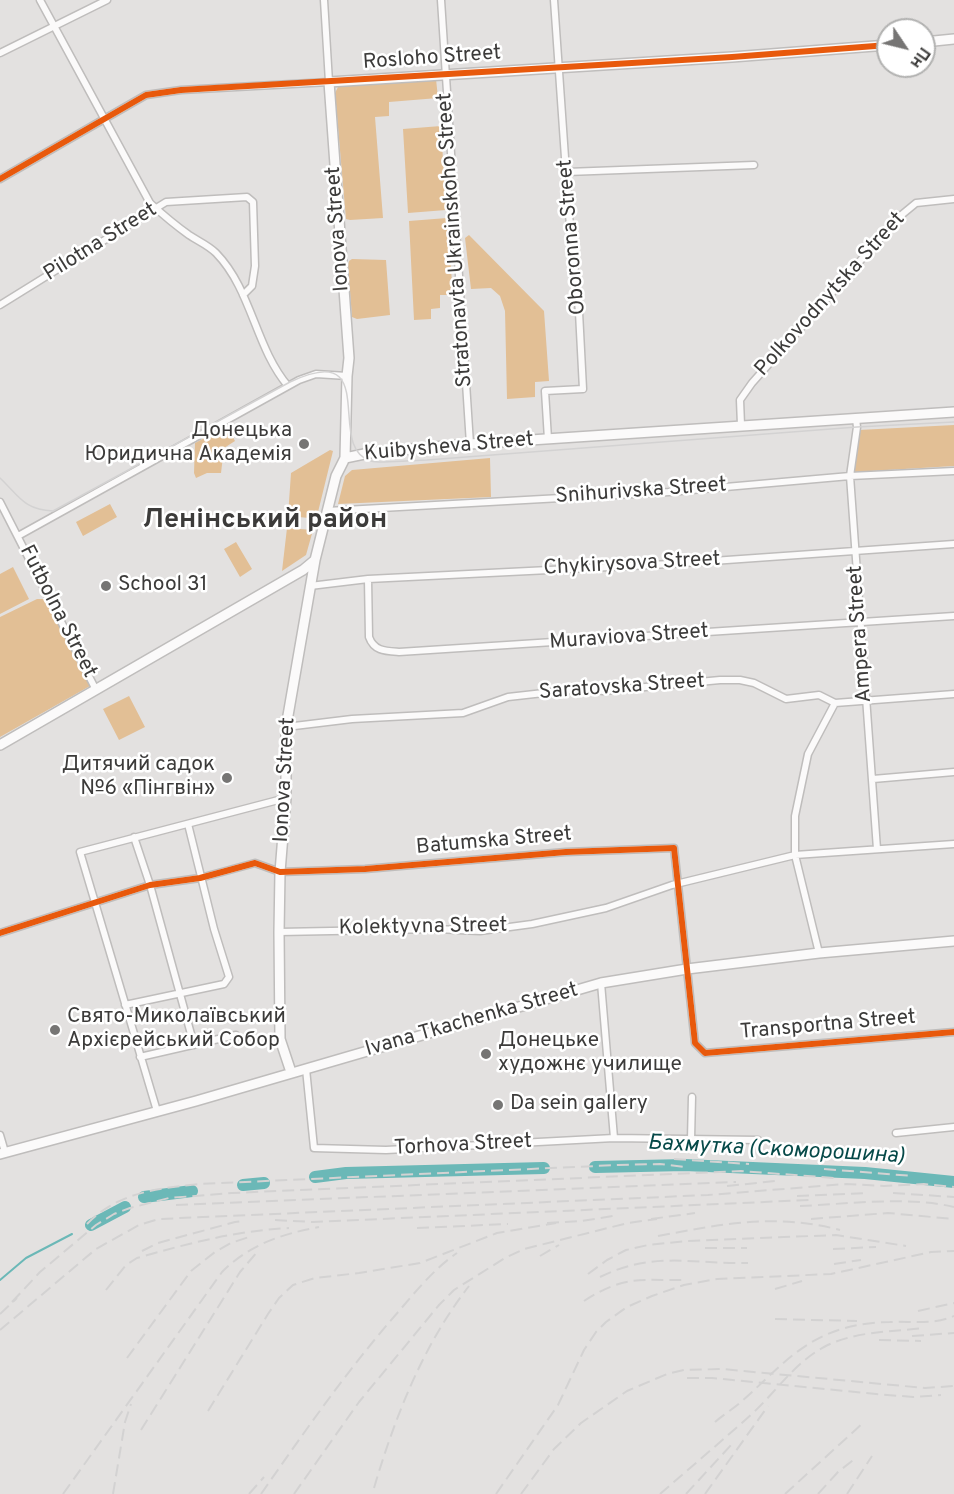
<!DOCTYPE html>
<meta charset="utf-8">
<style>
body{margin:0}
#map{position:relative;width:954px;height:1494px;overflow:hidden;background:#e3e1e0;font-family:Overpass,sans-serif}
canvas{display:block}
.north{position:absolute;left:876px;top:18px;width:60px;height:60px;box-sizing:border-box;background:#fff;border:2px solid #b1b1b0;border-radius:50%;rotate:125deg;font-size:16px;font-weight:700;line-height:24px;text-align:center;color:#3c3b3a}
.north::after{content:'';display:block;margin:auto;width:21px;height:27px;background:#767574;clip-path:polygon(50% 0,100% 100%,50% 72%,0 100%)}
</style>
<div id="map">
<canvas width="954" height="1494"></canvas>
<div class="north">Пн</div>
</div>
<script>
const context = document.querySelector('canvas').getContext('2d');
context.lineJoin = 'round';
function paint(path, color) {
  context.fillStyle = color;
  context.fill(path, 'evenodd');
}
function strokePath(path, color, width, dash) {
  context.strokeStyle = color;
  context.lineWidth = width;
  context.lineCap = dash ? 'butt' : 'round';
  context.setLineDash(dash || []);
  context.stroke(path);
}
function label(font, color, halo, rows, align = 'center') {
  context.font = font + ' Overpass,sans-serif';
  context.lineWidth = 5;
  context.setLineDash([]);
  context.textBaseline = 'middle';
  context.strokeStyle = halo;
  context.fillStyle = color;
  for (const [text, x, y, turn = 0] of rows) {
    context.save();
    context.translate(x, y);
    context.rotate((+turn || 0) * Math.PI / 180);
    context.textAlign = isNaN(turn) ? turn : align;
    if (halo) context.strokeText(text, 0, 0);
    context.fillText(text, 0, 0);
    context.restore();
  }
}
paint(new Path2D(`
 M436,79L438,98L389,102V116L375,117L383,218L350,220L346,219L335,93L339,85Z
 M441,126L446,210L408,213L403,129Z
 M447,218L453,295H440V308L431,309V319L414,320L409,221Z
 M469,235L544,311L549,381L535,382V397L507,399L505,311L500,296L491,288L471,289L465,238Z
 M352,259L386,260L390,315L357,319L352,317L348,266L349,261Z
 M954,425V466L854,472L859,430Z
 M227,426L235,441L224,448L221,473H207L196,478L194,473L195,443Z
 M330,450L333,451L318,512L309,518L288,516L291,473Z
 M490,458L491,497L338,504L345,476L352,470Z
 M110,504L117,517L83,536L76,522Z
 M287,528L313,530L306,555L282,571Z
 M236,542L252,569L240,577L224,549Z
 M13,567L29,599L0,614V574Z
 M37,599H47L90,686L0,737V617Z
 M129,696L145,727L119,740L103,709Z`), '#e2bf95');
strokePath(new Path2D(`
 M0,1280L26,1258L72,1234`), '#6bb8b7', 2);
strokePath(new Path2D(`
 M595,1167L685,1165L865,1173L954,1182
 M315,1177L346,1173L544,1168
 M243,1185L264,1183
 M144,1197L192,1191
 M91,1225L125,1207`), '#6bb8b7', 12);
const street = new Path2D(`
 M40,0L150,203C162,214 175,225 189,235C198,241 208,245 216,253C252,290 255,347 288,386
 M441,0L470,444
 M0,53L107,0
 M567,172L754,165
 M0,179L146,95L181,90L329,82L324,0
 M0,305L166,202L247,197L253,202L255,266L252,286L243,295
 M856,419L857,427L850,476L877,849
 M741,425L740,400L752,383L899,217L916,203L954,199
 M548,439L545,391L583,389L579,312L569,215L554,0
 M0,502L96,690
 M327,511L669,492L850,476L954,471
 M18,536L299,380L316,374L347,376
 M368,579L369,637C374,651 385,651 399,652L954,616
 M310,586L368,579L670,564L954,544
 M286,727L352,719L463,713L508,697L588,688L603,691L720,680H740L754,683L786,699L819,695L835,703L954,694
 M873,779L954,772
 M134,837L150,885L194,1045
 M279,932L436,929L480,931L532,924L606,908L672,885L795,855L954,844
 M0,933L150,885L200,878L255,863L280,872L365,869L566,852L674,848L695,1043L705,1053L954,1032
 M819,953L795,855V816L808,754L835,703
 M601,983L614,1138
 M125,1005L224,984L229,977L214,929L188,824
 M140,1057L236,1035
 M306,1069L314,1148L386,1150L614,1138L758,1140
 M157,1111L80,852L286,798
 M896,1133L954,1127
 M0,1135L5,1152
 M691,1139L692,1097`);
const secondary = new Path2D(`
 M924,42L954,39
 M345,458L347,376L349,358L329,82L732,57L888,45
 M0,745L303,570L315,560L336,476L345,458L374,452L470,444L954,412
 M291,1072L280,1039L279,932L280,872L286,798V727L315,560
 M0,1154L196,1101L601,983L687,969L819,953L954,941`);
strokePath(street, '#bfbdbc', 9);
strokePath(secondary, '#bfbdbc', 12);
strokePath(street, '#fbfafa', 6);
strokePath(secondary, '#fbfafa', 9);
strokePath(new Path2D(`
 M0,478C19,496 24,510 53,511L290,382C383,338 324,449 371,461C381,464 415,460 427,460L857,427L954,422`), '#d3d2d2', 1.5);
strokePath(new Path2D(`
 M674,1159L749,1164
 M824,1169L913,1176
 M727,1186L775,1181
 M893,1193L954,1197
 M797,1196L866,1193
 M176,1205L736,1182
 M800,1206C847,1204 909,1196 954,1207
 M651,1219L695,1213
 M811,1219L888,1213L954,1219
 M275,1220L313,1222L809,1200
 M547,1223L582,1221L613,1216
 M87,1224C118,1192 159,1188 200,1184L618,1165L660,1164L685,1167
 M417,1228L508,1224
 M658,1236C722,1224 776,1213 840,1230
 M705,1248H747
 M833,1249L876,1247
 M142,1251L158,1243L235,1222L245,1221
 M540,1256L559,1245
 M834,1264L861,1260
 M588,1274L607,1260L626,1250L648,1245L687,1241L836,1235L906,1246
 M600,1277C653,1251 692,1264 748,1263
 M775,1289L802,1281
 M106,1290L126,1265L137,1258C190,1243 235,1231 289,1228
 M584,1301C626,1274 641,1281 687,1280
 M12,1302L40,1272L96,1225L114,1214L130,1208L169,1198L232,1193L741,1171L834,1178
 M918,1311L954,1303
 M0,1314L17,1298
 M775,1319L857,1321
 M0,1330L96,1249L139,1225L159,1219L708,1195L846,1184L884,1186L924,1184L954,1187
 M912,1336L954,1333
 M879,1340L921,1341
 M127,1358L191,1271L215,1252L231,1243L249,1237
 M687,1378H712L876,1394L913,1397L941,1395
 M208,1411L268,1314L279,1298L293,1285L315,1278L359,1273L420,1263L497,1233L556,1223
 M715,1422C723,1415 733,1409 741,1402C774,1373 800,1340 845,1328C859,1324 876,1322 890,1322C912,1321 933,1325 954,1316
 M141,1430L240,1272L258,1251
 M374,1488C395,1417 423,1345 469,1286
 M63,1494L222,1272C249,1245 281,1234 319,1227
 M113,1494L125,1422L131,1404
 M249,1494L264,1477
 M261,1494C305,1431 348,1369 399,1311C416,1291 435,1268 457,1253
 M294,1494L359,1402L439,1305L454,1290L505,1258L524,1249L628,1223L657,1219
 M496,1494L558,1405L584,1350L596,1332L606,1322L627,1307L652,1296L684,1285L717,1279L831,1274L931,1252L954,1251
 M521,1494L554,1449L581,1423L627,1391L667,1374L684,1370L722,1369L925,1388L954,1386
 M660,1494C691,1467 723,1440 754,1412C777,1390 796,1362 824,1347C854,1331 891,1332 924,1328
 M686,1494L732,1444
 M705,1494L768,1406
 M785,1494L863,1423
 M818,1494L838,1472L857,1457
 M847,1494L872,1456`), '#d3d2d2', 2, [12, 6]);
strokePath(new Path2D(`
 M0,179L146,95L181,90L732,57L888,45
 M0,933L150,885L200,878L255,863L280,872L365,869L566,852L674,848L695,1043L705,1053L954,1032`), '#e8590c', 6);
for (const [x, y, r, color] of [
 [304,444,6,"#767574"],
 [106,586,6,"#767574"],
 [227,778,6,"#767574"],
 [55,1030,6,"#767574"],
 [486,1054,6,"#767574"],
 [498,1105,6,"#767574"]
]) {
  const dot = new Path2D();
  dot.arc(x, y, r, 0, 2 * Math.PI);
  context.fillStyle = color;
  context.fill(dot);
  strokePath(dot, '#fff', 2);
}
label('21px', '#3c3b3a', '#fff', [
 ["Rosloho Street",432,59,-4],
 ["Ionova Street",339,229,-94],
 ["Oboronna Street",573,237,-95],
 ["Stratonavta Ukrainskoho Street",456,240,-94],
 ["Pilotna Street",101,243,-32],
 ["Polkovodnytska Street",831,295,-48],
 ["Kuibysheva Street",449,448,-5],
 ["Snihurivska Street",641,492,-4],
 ["Chykirysova Street",632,565,-3],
 ["Futbolna Street",57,612,63],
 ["Ampera Street",861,634,-94],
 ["Muraviova Street",629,638,-4],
 ["Saratovska Street",622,688,-4],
 ["Ionova Street",286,780,-87],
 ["Batumska Street",494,842,-5],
 ["Kolektyvna Street",423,928,-1],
 ["Ivana Tkachenka Street",472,1021,-16],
 ["Transportna Street",828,1026,-5],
 ["Torhova Street",463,1146,-3]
]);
label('21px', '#3c3b3a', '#fff', [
 ["Донецька",292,432,"right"],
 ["Юридична Академія",292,456,"right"],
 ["School 31",118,586],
 ["Дитячий садок",215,766,"right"],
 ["№6 «Пінгвін»",215,790,"right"],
 ["Свято-Миколаївський",67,1018],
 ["Архієрейський Собор",67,1042],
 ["Донецьке",498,1042],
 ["художнє училище",498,1066],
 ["Da sein gallery",510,1105]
], 'left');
label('italic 22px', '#064948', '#fff', [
 ["Бахмутка (Скоморошина)",776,1151,3]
]);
label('bold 27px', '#3c3b3a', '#fff', [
 ["Ленінський район",265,522]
]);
</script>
